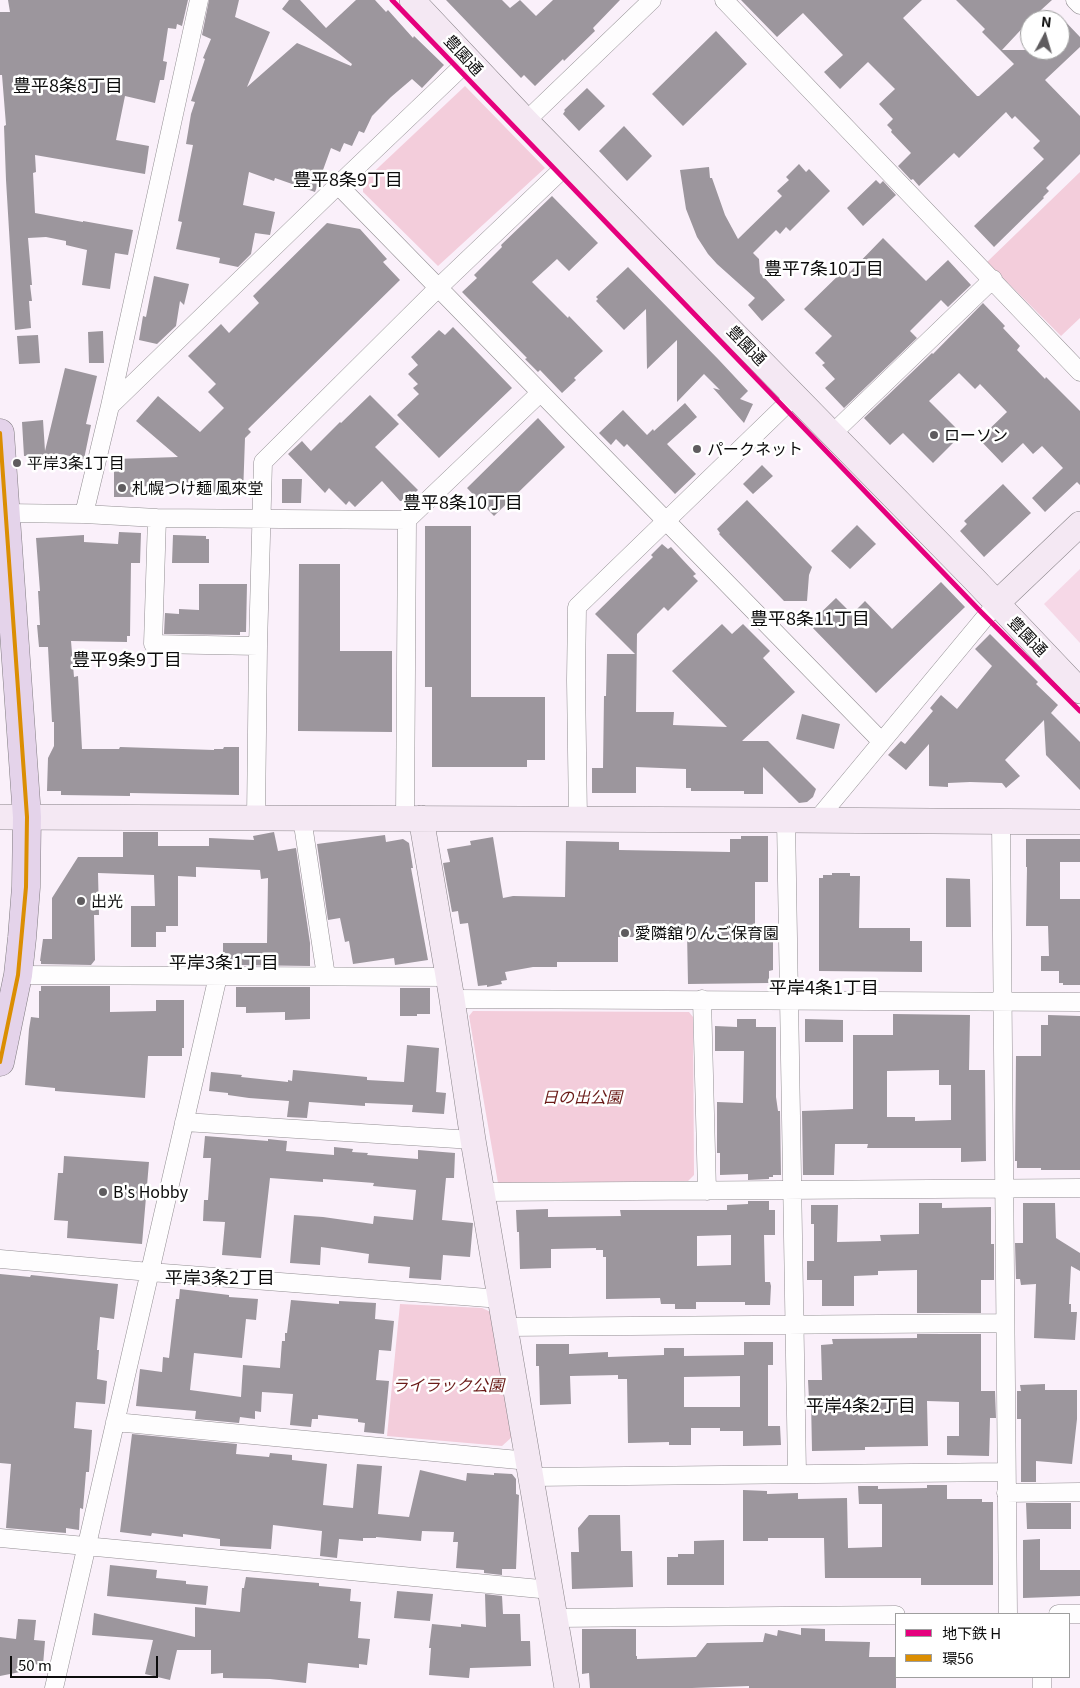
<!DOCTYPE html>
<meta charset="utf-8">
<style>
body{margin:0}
#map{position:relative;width:1080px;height:1688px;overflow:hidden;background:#faf0fa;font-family:Georgia,"Noto Sans JP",serif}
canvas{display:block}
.legend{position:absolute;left:895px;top:1613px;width:175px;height:65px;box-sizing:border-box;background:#fff;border:1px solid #9e9e9e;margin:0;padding:6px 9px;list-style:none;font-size:15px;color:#0c0c0c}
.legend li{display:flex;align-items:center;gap:10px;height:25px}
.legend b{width:25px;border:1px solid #9e9e9e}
.north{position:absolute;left:1020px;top:10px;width:50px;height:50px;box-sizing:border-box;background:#fff;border:1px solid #9e9e9e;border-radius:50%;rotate:6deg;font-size:14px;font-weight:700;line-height:20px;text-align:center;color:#0c0c0c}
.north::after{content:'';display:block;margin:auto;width:18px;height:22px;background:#5f5c5f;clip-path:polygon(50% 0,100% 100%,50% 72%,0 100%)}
.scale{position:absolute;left:10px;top:1656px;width:148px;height:22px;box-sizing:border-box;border:2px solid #0c0c0c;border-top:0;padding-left:6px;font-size:15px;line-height:18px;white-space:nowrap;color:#0c0c0c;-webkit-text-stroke:4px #fff;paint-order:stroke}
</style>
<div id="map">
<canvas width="1080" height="1688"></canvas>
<ul class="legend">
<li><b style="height:6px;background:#e5007d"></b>地下鉄 H</li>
<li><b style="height:6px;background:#db8e02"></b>環56</li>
</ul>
<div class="north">N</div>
<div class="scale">50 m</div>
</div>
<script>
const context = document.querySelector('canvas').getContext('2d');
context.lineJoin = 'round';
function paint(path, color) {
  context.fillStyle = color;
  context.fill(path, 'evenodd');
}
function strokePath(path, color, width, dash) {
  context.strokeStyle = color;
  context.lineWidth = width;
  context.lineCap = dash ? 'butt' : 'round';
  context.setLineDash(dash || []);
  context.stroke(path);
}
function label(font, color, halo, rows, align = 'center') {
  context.font = font + ' Georgia,"Noto Sans JP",serif';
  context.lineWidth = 5;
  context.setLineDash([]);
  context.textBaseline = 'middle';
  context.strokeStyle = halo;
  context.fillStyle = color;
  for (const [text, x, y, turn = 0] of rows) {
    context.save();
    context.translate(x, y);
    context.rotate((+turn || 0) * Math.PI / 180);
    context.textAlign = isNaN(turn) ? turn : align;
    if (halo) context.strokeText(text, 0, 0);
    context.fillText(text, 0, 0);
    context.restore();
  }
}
paint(new Path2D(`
 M465,86L545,168L438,266L363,192V182Z
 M1080,172V318L1061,336L987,262Z
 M473,1011L689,1012L693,1017L694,1175L688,1181L498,1183L469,1016Z
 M400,1304L482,1308L493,1313L512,1437L502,1446L387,1436Z`), '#f3cddb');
paint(new Path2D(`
 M1080,569V643L1044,604Z`), '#f6d8e7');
paint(new Path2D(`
 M8,0H188L182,26L177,24L176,29L168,28L163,61L167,62L164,80H160L155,103L125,96L116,140L149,146L145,174L35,155L36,172L33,173L35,213L83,222V221L133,230L128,255L115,253L110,289L82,285L87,250L66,245V241L46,237L28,238L32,285H30L32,301H29L31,328L15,330L6,180L4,126L6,125L2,75H0V12H10Z
 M209,0H239L235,17L270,32L247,87L297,43L351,66L352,64L282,9L289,0H300L326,28L356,0H375L386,12L388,10L413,38L414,36L444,65L422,88L412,79L391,97L372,116L364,133L359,131L352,146L344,143L340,152L331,148L315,192L275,178L274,181L249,172L243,205L275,212L270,235L255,233L251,254L238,267L219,263L220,258L176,249L182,222L178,221L193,145L186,144L191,114L195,102L191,101L205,59L203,58L211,39L202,35Z
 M446,0H502L510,8L520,0L536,16L553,0H620L593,28L595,31L564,61L563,59L535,86L524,75L521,78Z
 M741,0H922L903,18L977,96H979L1014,64L982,32L985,29L956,0H1052L1030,20L1002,50H1060V16L1080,37V47L1045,80L1080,116V154L1046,188L1049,191L1043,197L1044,198L994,247L974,226L1044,159L1033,148L1040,141L1015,116L1012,119L1006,112L959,158L954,153L919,186L913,179L911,180L898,166L911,153L891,132L892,130L887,125L893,119L879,104L895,89L868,62L840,89L824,72L843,55L803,13L777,37Z
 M716,31L747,64L683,126L652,94Z
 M587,88L605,106L579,131L563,114L565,111L564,110Z
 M624,126L652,156L627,181L599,151Z
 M799,164L806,172L809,169L830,191L790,231L786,227L780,234L776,230L753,253L759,259L760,273L785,300L762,321L748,305L755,298L717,264L708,254L697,237L686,209L680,170L709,167L710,178H712L725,215L738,239L782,196L777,191L789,180L786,177Z
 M876,180L880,184L883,181L896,195L863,226L847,208Z
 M552,196L598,243L569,271L557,259L532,282L568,318L569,316L603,351L574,378L576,380L562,393L540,370L538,372L525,359L527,358L462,292L477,278L474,275L502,247L501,245Z
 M327,223L360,229L387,259L383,262L400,280L248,429L251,432L245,438L243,495H204V487L150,486L135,487V497H114V459L178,457L136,421L158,396L200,432L224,408L208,392L216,384L188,356L221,324L229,333L259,303L253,296Z
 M883,238L926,281L948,260L971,285L948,307L941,300L910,331L917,338L844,408L825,388L835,379L822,365L825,363L815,353L832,336L804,309L846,268L850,272Z
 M628,267L719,360L748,391L740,399L753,404L744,423L713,388L720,390L704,374L677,402V340L647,369L646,309L624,330L596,301L598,299L596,297Z
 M154,276L189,284L184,305L180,301L176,326L157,344L139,340L143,316L146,317Z
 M983,303L1005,326L1003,328L1020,346L1017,350L1045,379L1046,377L1080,411V485L1077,482L1045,512L1032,498L1063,468L1042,446L1033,454L1023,443L1002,463L979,439L1007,412L980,384L975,389L959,373L929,401L962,434L933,463L903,433L890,445L864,418L932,353L933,354Z
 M453,327L512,388L439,458L397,415L419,394L413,388L418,384L408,374L418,365L411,357L439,330L445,335Z
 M103,331L104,363H89L88,332Z
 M38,335L40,363L19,364L17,336Z
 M65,368L97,376L86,424L91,425L84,459L60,454L24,456L22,422L43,420L45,451Z
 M370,395L399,424L375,447L418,490L406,501H400L382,481L355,507L349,501L346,505L329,488L325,493L288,454L302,441L311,451L340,422L341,423Z
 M685,403L697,417L667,444L696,474L675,494L627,444L624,447L616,439L611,445L599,433L623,410L647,435L653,429L654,431Z
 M538,418L565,447L494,516L467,488Z
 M762,465L773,476L753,494L743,484Z
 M282,479H302L301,503H282Z
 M1003,484L1031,513L984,557L960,531L967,524L964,521Z
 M747,500L812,567L809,575L807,601H784L719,534L720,533L717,529Z
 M857,525L876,544L850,569L831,551Z
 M425,526H471V697H545V760H527V767H432V687H425Z
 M119,532L141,533L140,563H131L130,636H127V642L71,641L74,677L78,676L82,749H119L120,747L214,750V749H223L224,747H239V795L130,793V796L61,795V791H47L48,758L54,746V722H52L48,647H39L37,625H40L38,591H40L36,538L84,535V542L118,544Z
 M173,535L206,536V539H209V563H172Z
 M662,544L668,549L671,547L681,558L696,574L693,576L698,581L668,611L664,607L637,634L636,712H674L673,725L727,727L672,671L722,624L732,634L743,624L770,651L763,658L795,692L742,741H768L816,789L813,797L807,802L799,803L763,767V794H744V791H691V788H686V769L636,767V793H592V768H603L604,696H606L607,654H635L595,614L653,557L651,555Z
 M299,564H340V651H392V732L298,731Z
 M941,582L965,607L876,693L809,624L836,598L852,614L865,601L892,629Z
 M199,584H247L246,632H240V635L164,634L165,613L179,614V609L199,610Z
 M990,634L1038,682L1036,684L1058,705L1051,713L1080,742V790L1046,755L1044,720L1005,760L1020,776L1006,788L1002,783L970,782L948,783V787L929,786V744L906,770L888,755L901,741L905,744L933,711L930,708L941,695L957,709L992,666L975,649Z
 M802,714L840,724L834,749L796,739Z
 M123,832H158V846H209V838L254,840L253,836L274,832L278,851L296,848L310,943V966L236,965V961H223V943H267L268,878L261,879L260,870L196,867V877L178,876V926H166V932H156V947H131V906H155L154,875L98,873L99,915H94L95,960L91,965L41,964V961H40L43,939H52V898L78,857H123Z
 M385,835L386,842L403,839L409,843L413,868H411L428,960L395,965L394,958L353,964L349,941L345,942L340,918L328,920L317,844Z
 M741,836H768V882H755V937L773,938V970L769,971V983L688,984L687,932H642V937H618V962H557V967H533L505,972L507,980L501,981L502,984L487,987V985L478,986L468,923L460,924L458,911L452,912L443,863L450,862L447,849L471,845L470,841L493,837L503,898L513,896L565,897L566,841L619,842V850L730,852V839H741Z
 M1026,839H1080V862H1060V899H1080V985H1063V983H1059V971H1041V956H1049L1048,926H1026L1027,867H1026Z
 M832,873H850V876H860L859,928H910V941H922V972L819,971V878H823V875H832Z
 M946,878L970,879L971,927H946Z
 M41,986H110V1012L156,1011V1000H184V1048H182V1056H148L145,1098L55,1091V1088L25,1085L29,1029L31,1017L39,1018V991H41Z
 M236,987H310V1019L285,1020V1012L246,1013V1007H236Z
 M400,988H430V1014H417V1016H400Z
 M893,1014L970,1015L969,1070H985L986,1161L961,1162V1148H867L868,1144H835L834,1175H803L802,1111L853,1109V1035H893ZM939,1070V1085H951V1120L915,1121V1117H887V1071Z
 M1048,1015L1080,1016V1170H1041V1168H1017V1161H1015L1016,1056H1041V1025H1048Z
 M737,1019H756V1027H776V1097L778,1111H780L781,1175H773V1177H769V1179L748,1180V1174L720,1175V1153H717V1102L743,1103L744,1051H715V1026L737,1027Z
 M805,1019L843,1020V1042H805Z
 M407,1045L439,1048L436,1092L446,1093L444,1114L412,1112L413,1105L365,1103V1106L309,1102L307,1118L287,1117L289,1101L249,1098L228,1095V1093L209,1091L211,1072L242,1075L241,1077L288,1082V1080L292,1081L293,1070L367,1077V1080L404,1082Z
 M205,1136L268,1141V1139L287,1141L286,1151L334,1155V1147L353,1149L352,1152L368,1153L367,1155L418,1159V1150L455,1153L454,1178H446L442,1220L473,1223L470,1257L443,1255L441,1280L409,1278L410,1267L368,1263L369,1254L321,1247L320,1265L290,1263L294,1215L323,1217L373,1224L374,1216L413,1220L416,1190L373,1186L374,1183L323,1179V1182L270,1178L261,1258L222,1255L225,1222L203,1221L204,1200H208L211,1158H203Z
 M64,1156L149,1162L142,1244L67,1238L68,1221L54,1220L58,1173H63Z
 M748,1201H769V1210H775V1235H764L765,1282H770L771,1286L770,1305H745V1302H696V1309H675V1304H661L660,1298L606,1299V1257H603V1250H596V1248L551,1249V1268L520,1269L519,1232H517L516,1210L548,1209V1217L621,1216L620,1210H727V1205L748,1204ZM731,1235V1265L697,1266V1236Z
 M919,1203H942V1208L991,1207V1244H994V1280H981V1313H917V1270L878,1271V1275L854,1276V1306H822V1280H807V1261H814V1224H811V1205H838L837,1242L881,1241L880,1235L919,1234Z
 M1023,1203H1055L1056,1238L1080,1253V1271L1071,1266L1069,1304H1071V1312H1077L1075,1340L1034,1338L1036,1284L1021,1285L1020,1279H1016L1015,1243H1023Z
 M0,1274L30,1277L31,1275L118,1284L114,1319L100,1317L97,1350H99L97,1379L107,1381L105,1404L76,1402L74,1428L92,1430L89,1472H86L83,1509L80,1508L79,1530L66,1528V1533L6,1528L11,1464L0,1463Z
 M180,1289L229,1295V1297L258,1299L256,1320L246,1319L242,1358L194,1353L190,1390L241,1397L243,1365L280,1368L282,1341H285V1333H287L291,1300L339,1304V1301L376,1303L375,1319L394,1321L391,1351L379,1350L376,1380L389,1381L384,1434L364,1432L365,1423L358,1422V1419L318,1415V1419H312L311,1427L290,1425L293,1394L262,1392L261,1412L255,1411V1419L240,1417L239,1423L195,1419L196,1411L136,1406L140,1369L162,1372L163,1357L169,1358L176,1299H179Z
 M917,1334H981V1391H995L996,1418H990L989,1456L947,1455V1436H959V1402L927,1401L928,1446L865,1447V1450L812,1451L811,1400H809L808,1380H822L821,1345L833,1344L832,1339L917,1338Z
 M744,1342H773V1365H768V1426H780L781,1445L743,1446V1431H720V1428H691V1445H669V1442L628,1443L627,1379H618V1375L570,1376L571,1404L540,1405L539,1366H536V1344H569V1354L608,1352V1357L664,1355V1348H684V1356L744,1355ZM740,1376V1407H684V1377Z
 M1045,1384V1390H1077V1419L1072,1464L1036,1461V1482H1021V1419H1017V1391H1021L1020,1385Z
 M132,1434L237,1444L236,1454L269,1457L270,1453L292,1455V1460L327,1464L323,1505L353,1508L357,1464L382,1466L378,1514L409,1517L420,1470L466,1481L467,1473L494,1475V1473L512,1474L516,1479V1494L519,1495L516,1569H502V1575L484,1573V1570L456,1568L458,1542H453L454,1532L422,1531L421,1541L376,1537V1538H363V1541L339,1539L337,1558L320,1556L322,1531L273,1525L271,1549L220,1546V1539L183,1534V1537L152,1533L151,1536L120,1532Z
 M927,1485H947V1499H982V1502H993V1585H921V1578H825L824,1538H768V1541H743V1490L767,1491V1494L798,1493V1499L847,1498L848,1548L882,1547V1504H859L858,1486H878V1489L927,1488Z
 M1026,1503H1071V1529H1027Z
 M589,1515H620L621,1551H632L633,1587L572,1589L571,1552H579L578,1528Z
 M1040,1539V1570H1080V1596L1023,1598V1540Z
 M724,1540V1585H667V1557H678V1554H694V1541Z
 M110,1565L157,1570L156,1578L186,1581V1584L208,1586L206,1605L107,1596Z
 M246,1577L319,1583V1586L351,1589L350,1601L361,1602L358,1638L370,1639L367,1665L359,1664V1668L308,1663L306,1683L270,1679L223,1678V1673L211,1674V1650H177L170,1680L145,1674L153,1640L92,1635L94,1613L195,1637V1607L240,1612L242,1588H244Z
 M397,1591L433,1594L430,1621L394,1618Z
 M485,1594L502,1596L503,1614H520L521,1641H530L531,1666L470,1668L469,1678L429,1675L431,1648H429L432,1624L461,1627V1624L486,1627Z
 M18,1619L36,1620L34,1640L45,1641L43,1665L33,1664L32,1671H25L0,1676V1637L16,1639Z
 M801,1628L825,1629V1641L870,1642L869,1657H896V1688H749V1686L692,1688H590L589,1673L582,1674V1629H636V1656H637V1659L696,1657L707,1643L763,1642L765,1633L777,1636L778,1630L801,1635Z`), '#9c969d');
const street = new Path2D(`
 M724,0L1080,372
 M1075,0L1080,5
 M469,60L338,185L881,741
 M526,121L652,0
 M110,406L338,185
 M833,433L993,279
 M5,513L84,514L110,406L199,0
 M84,514L157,518L407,520
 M157,518L153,644L258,646
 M256,817L258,646L263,462L438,288L569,163
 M302,818L326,976
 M405,818L407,520L540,393
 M578,819L576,680L577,607L796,395
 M786,820L797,1473
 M816,821L997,603
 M1001,822L1008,1614
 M18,975L448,977
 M452,999L1080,1002
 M702,999L707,1191
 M184,1122L473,1140
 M483,1192L1080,1188
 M0,1259L150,1272L501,1299
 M506,1327L1004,1323
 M115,1422L529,1461
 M532,1477L1006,1472
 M1006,1493L1080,1492
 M0,1538L551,1590
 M1058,1614H1080
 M556,1618L896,1615
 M54,1688L218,976
 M1042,1688V1677`);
const secondary = new Path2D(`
 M412,0L526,121L974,579L1080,691
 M997,603L1080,524
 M0,817L786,820L1080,822
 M421,818L452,999L473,1140L567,1688`);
const highway = new Path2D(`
 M0,433L27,817L26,887L22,938L18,975L0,1062`);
strokePath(street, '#938f93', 19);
strokePath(secondary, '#8a858a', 26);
strokePath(highway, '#807c80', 29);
strokePath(street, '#fefdfe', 18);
strokePath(secondary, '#f4e8f3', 25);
strokePath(highway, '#e4d3ea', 28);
strokePath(new Path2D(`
 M0,433L27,817L26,887L18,975L0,1062`), '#db8e02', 4);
strokePath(new Path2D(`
 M392,0L982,613L1080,711`), '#e5007d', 5);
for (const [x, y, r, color] of [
 [934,435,5,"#5f5c5f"],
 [697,449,5,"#5f5c5f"],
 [17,463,5,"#5f5c5f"],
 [122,488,5,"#5f5c5f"],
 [81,901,5,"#5f5c5f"],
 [625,933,5,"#5f5c5f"],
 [103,1192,5,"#5f5c5f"]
]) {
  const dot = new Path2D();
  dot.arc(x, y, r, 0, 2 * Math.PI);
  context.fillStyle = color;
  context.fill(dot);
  strokePath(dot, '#fff', 2);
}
label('16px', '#0c0c0c', '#fff', [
 ["豊園通",464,55,47],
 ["豊園通",747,345,46],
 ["豊園通",1028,636,46]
]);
label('16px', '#0c0c0c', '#fff', [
 ["ローソン",944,435],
 ["パークネット",707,449],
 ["平岸3条1丁目",27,463],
 ["札幌つけ麺 風來堂",132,488],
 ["出光",91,901],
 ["愛隣舘りんご保育園",635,933],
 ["B's Hobby",113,1192]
], 'left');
label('italic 16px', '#6a1a17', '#fff', [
 ["日の出公園",582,1097],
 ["ライラック公園",448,1385]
]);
label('18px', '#0c0c0c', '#fff', [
 ["豊平8条8丁目",68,85],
 ["豊平8条9丁目",348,179],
 ["豊平7条10丁目",824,268],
 ["豊平8条10丁目",463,502],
 ["豊平8条11丁目",810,618],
 ["豊平9条9丁目",127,659],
 ["平岸3条1丁目",224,962],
 ["平岸4条1丁目",824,987],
 ["平岸3条2丁目",220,1277],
 ["平岸4条2丁目",861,1405]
]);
</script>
